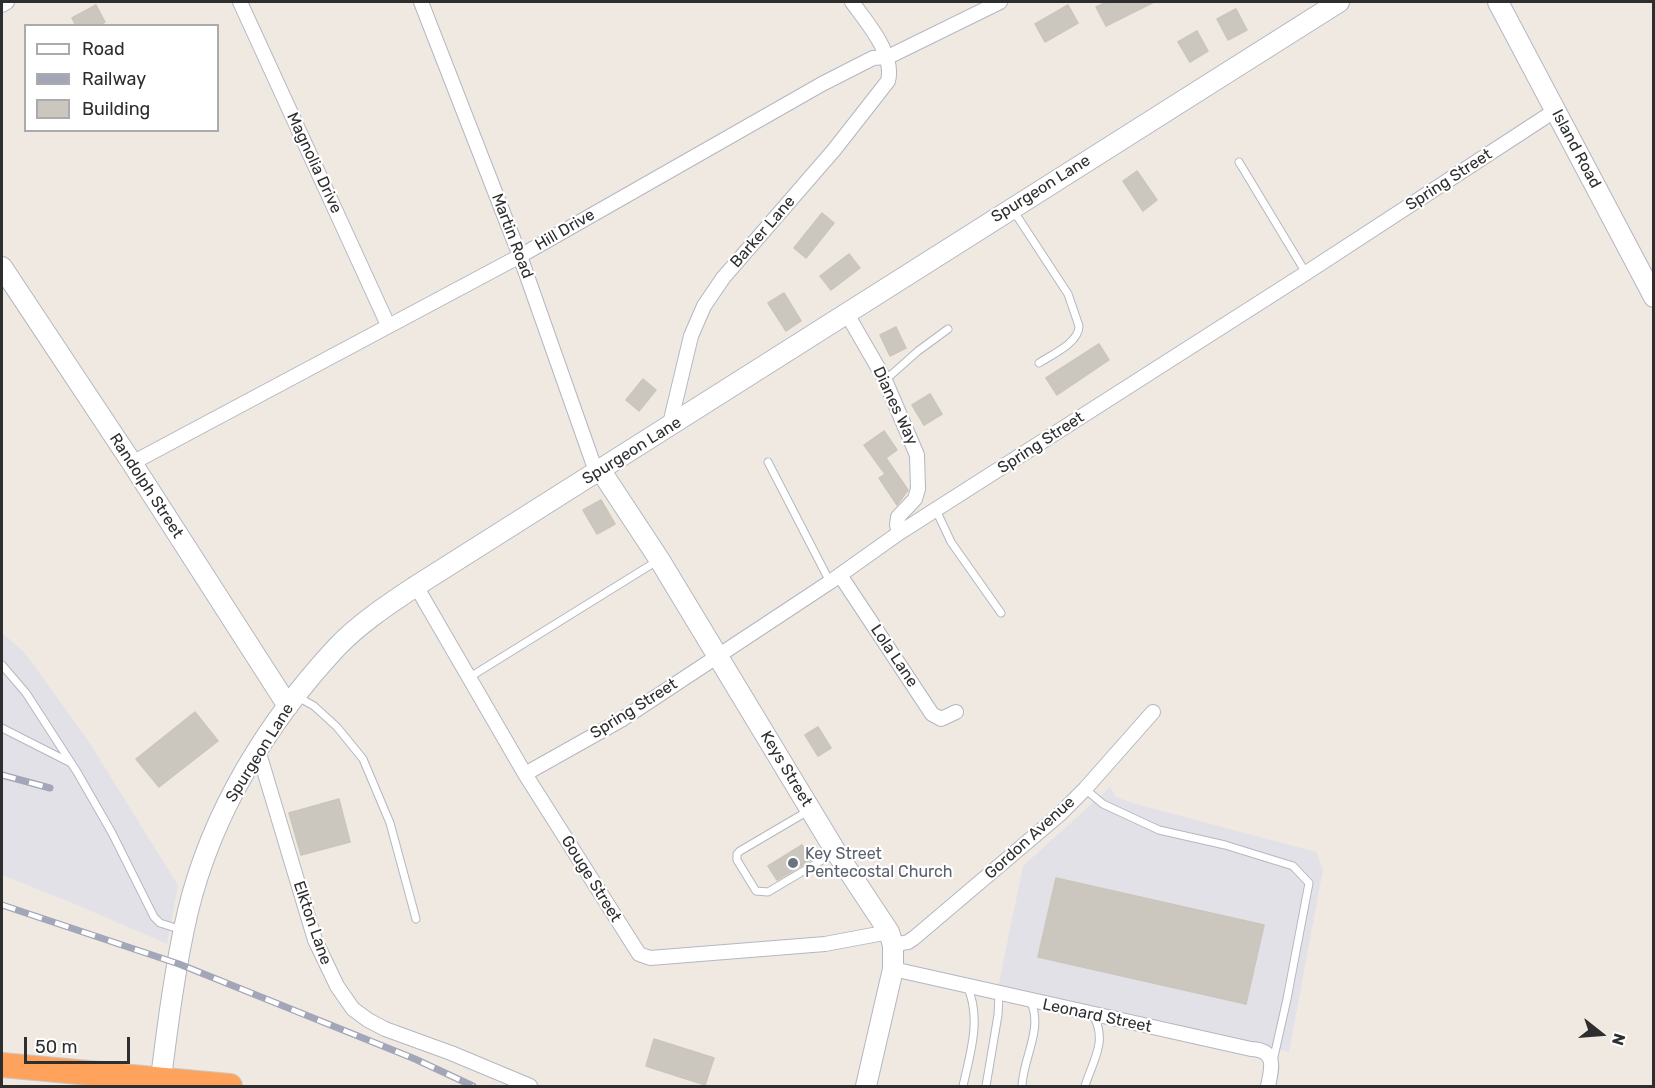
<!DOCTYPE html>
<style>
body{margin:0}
#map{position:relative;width:1655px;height:1088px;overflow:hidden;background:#efe9e1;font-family:Rubik,sans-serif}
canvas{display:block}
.frame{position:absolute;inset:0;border:3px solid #2e2e2e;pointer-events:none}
.legend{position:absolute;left:24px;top:24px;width:195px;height:108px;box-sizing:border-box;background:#fff;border:2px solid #ababab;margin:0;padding:8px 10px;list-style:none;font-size:18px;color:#2e2e2e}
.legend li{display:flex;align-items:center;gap:12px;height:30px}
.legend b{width:30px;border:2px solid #ababab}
.north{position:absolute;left:1571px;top:1004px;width:60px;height:60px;-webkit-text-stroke:4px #fff;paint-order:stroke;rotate:107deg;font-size:16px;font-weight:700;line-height:24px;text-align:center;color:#2e2e2e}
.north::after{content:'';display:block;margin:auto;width:21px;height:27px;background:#2e2e2e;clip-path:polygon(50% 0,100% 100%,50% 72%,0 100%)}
.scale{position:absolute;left:24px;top:1037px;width:106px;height:27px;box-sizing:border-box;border:3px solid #2e2e2e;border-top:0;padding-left:8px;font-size:18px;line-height:21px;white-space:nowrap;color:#2e2e2e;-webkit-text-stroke:4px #fff;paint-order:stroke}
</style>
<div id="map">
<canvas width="1655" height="1088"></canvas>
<div class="frame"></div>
<ul class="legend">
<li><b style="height:8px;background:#fff"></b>Road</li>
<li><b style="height:8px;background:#a3a6b8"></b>Railway</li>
<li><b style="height:16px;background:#cbc7bf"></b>Building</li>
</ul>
<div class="north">N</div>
<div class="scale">50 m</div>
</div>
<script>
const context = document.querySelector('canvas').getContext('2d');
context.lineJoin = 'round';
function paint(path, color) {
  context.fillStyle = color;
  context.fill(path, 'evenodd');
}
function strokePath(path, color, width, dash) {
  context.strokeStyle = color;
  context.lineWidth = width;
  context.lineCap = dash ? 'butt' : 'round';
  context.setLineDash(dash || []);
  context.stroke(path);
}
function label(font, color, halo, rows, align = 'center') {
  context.font = font + ' Rubik,sans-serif';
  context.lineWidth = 4.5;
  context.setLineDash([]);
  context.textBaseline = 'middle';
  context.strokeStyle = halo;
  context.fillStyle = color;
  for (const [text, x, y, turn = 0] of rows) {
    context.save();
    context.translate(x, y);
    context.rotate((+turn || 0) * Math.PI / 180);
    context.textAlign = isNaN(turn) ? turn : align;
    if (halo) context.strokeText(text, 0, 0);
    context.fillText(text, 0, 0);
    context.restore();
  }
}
paint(new Path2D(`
 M2,633L24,652L87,739L178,885L167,944L70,902L2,875Z
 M1110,787L1116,797L1132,803L1316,852L1323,869L1289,1052L998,988L1023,866Z`), '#e3e1e8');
const building = new Path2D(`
 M1107,2H1154L1106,26L1096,7Z
 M96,5L105,22L98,26H76L72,18Z
 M1068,5L1078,23L1045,42L1035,24Z
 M1236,9L1247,30L1228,40L1217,19Z
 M1197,31L1208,51L1190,62L1178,42Z
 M1137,171L1157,200L1143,211L1123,181Z
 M822,213L834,223L806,258L794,248Z
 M849,254L860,268L831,290L820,276Z
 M784,293L801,321L786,331L768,303Z
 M896,327L906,348L890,356L880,335Z
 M1099,344L1109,360L1057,395L1046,378Z
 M643,379L656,390L639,411L626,400Z
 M930,394L942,414L924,425L912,405Z
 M884,431L897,450L886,458L908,490L897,505L879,478L885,474L864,445Z
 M601,500L615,524L597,534L583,510Z
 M195,712L218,741L159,787L136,759Z
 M818,727L831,748L818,756L805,735Z
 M339,799L350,842L301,855L289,813Z
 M802,845L811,860L777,880L768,866Z
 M1056,878L1264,925L1246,1004L1038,957Z
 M654,1039L714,1058L705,1085L646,1066Z`);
paint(building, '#cbc7bf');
strokePath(building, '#cbc5ba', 1.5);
const lane = new Path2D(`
 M1239,162L1306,273
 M1013,210L1068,294L1079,326C1079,343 1051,355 1039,363
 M884,378L891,375L918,351L948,329
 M768,462L830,582
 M936,510L951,542L1001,613
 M2,665L26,693L77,772L112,833L154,917L160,923L182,930
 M470,677L657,561
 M298,697L314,706L337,727L363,759L390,823L416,919
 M2,728L69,762
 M1085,789L1103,804L1159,830L1225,845L1293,866L1309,883L1287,999L1273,1061
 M808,811L740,851L737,854V860L756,891L768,892L834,853
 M963,1086C970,1054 982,1018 967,986
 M986,1086L998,1015L999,994
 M1022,1086C1023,1058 1043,1030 1031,1002
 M1085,1086C1093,1060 1108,1041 1093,1015`);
const street = new Path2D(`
 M240,2L388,325
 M421,2L520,256L593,463L601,471
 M2,5L7,2
 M847,314L884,378L917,455L918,489L915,499L898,517L897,525L899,533
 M669,428L691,336L704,306L723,278L834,150L888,81C895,54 867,23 852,2
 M132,463L520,256L822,84L873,58L888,57L1000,2
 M840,575L932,714L941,719L956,712
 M416,586L525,774L639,954L650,958L825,944L889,932
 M258,750L315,940L337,986L353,1009L368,1020L385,1029L451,1053L530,1086
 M525,774L621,720L830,582L899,533L1306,273L1556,110
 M893,945L908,942L914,938L1059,815L1085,789L1153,712
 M893,969L1251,1049C1277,1050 1272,1068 1268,1086`);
const secondary = new Path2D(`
 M1498,2L1654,297
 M2,267L132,463L288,706
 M601,471L659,559L836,852L889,932L893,945V969L866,1086
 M160,1086C167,1030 175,966 188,911C212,812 268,721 337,647C360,623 389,604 416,586C725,393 1031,196 1339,2`);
const highway = new Path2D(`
 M2,1065L230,1086`);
strokePath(lane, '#b4b7c1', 9);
strokePath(street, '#b4b7c1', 16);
strokePath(secondary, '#b4b7c1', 22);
strokePath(highway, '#c9c9c9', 26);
strokePath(lane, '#fff', 7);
strokePath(street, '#fff', 14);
strokePath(secondary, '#fff', 20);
strokePath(highway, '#ffa35c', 24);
const rail = new Path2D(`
 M2,775L50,788
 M2,905L179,964L415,1059L473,1086`);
strokePath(rail, '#a3a6b8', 7);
strokePath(rail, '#fff', 4.5, [14]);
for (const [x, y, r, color] of [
 [793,863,6,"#6b7280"]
]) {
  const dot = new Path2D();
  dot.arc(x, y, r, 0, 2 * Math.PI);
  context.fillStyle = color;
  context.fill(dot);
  strokePath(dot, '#fff', 2);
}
label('16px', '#2e2e2e', '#fff', [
 ["Island Road",1576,149,62],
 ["Magnolia Drive",314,163,65],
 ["Spring Street",1449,180,-33],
 ["Spurgeon Lane",1041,189,-32],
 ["Hill Drive",565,230,-30],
 ["Barker Lane",763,232,-49],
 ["Martin Road",512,236,69],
 ["Dianes Way",895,406,65],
 ["Spring Street",1041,443,-33],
 ["Spurgeon Lane",632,451,-32],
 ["Randolph Street",146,486,57],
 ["Lola Lane",894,656,56],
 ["Spring Street",634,709,-32],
 ["Spurgeon Lane",260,753,-58],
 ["Keys Street",786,769,59],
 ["Gordon Avenue",1030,838,-42],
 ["Gouge Street",591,879,58],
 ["Elkton Lane",312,923,71],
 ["Leonard Street",1097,1016,12]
]);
label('16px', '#5b616d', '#fff', [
 ["Key Street",805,854],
 ["Pentecostal Church",805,872]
], 'left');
</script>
